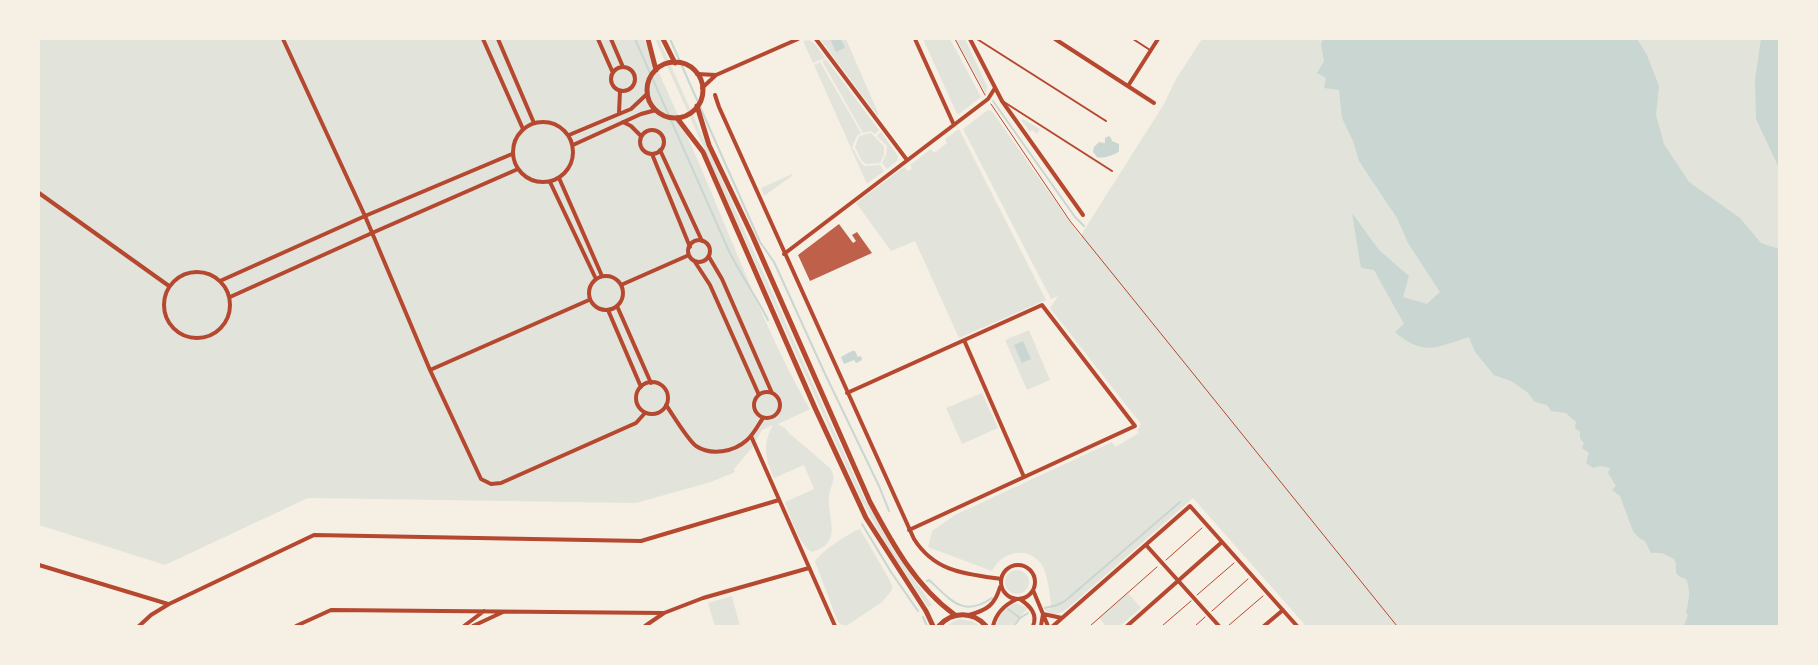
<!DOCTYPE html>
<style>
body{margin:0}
#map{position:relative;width:1818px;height:665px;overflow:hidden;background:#f6efe4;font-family:"Sofia Sans Condensed",sans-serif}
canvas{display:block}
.frame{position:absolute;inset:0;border:40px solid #f6efe4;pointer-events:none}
</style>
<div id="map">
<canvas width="1818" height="665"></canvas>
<div class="frame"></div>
</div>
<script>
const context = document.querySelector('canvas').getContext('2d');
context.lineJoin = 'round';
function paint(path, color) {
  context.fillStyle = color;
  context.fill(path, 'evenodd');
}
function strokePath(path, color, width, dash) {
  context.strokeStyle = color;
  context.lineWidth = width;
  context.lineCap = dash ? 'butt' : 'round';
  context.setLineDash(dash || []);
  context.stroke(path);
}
paint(new Path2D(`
 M39,39H644C670,98 697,156 721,216C749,281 774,348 810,409L778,424L785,428L789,433L830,468C838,479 830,485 829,497C827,518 844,543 812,552C799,546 790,515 785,502L814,489L804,465L774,478C765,457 762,445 773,425L762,430L752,448L734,469L735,472L711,482L636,503L308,498L165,565L39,525Z
 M655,39H659L863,496L894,551L932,605L928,607L888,548L861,499Z
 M820,39H846L879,115H877Z
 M923,39H950L981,97L959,114H957Z
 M956,39H965L987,86L986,94Z
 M1202,39H1779V626H1306L1193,498L1068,608C1060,614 1051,618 1044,609H1050L1051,606C1050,594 1048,578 1043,567C1031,545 1002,550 992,571L928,547L932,531L955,515L1112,442L1115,447L1139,433L1137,431L1141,424L1050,308L1058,296L1051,299L963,129L988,110L992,111L1071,224L1081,237L1084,230L1164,104L1176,79Z
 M809,40L814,43L825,58L813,63L803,41Z
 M826,59L879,130L875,134L871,131L863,133L822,61Z
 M820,62L861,133L857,136L852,147L861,163L865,166L880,165L884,171L867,184L814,65Z
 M1023,119L1040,129L1037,134L1032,130L1030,132L1021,120Z
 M959,129L1046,300L959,338L915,241L891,251L856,203L904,167L908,171L912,168L910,165L931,149L934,153L947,143L945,139Z
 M881,132L898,156L897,161L887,169L882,163L886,155L887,146L877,136Z
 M871,133L884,146V155L880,163L866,164L862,161L855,147L859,136Z
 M792,174L793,175L764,196L761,188Z
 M1029,330L1050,380L1027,390L1005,340Z
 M982,393L998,428L962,444L946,408Z
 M860,529L889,579L892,585V590L882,602L848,625L843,626L838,622L815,562C817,554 852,531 860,529Z
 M1005 582a12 12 0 1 1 24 0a12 12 0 1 1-24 0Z
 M1128,593L1141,608L1120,626H1106L1099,618Z
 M732,596L740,626H715L708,603Z
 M1016,603L1028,608L1012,626H996C998,615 1005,606 1016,603Z
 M958,619L972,621L980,626H946Z`), '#e2e4dc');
paint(new Path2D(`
 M830,39H841L845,48L836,52Z
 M1323,39H1637L1647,55L1659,86L1656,115L1664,144L1689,182L1740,218L1761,243L1779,249V626H1684L1688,615L1686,612C1689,600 1691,591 1686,579L1680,577L1676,573V564L1674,559L1662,553H1651L1645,541L1639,538L1633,531L1620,496L1612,490L1616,486L1608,473L1610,468L1601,466L1593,468L1586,463L1589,453L1582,448L1584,443L1580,438V432L1575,428L1576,422L1566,413L1551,411L1547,405L1535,402L1527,392L1511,381L1494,375L1475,352L1469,337C1437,347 1424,357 1395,332L1404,324L1374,270L1361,268L1352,213L1379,250L1409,276L1403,297L1427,304L1440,292L1408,243L1397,218L1359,161L1353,141L1342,118L1339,90L1324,88L1326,78L1317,73L1324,61L1321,44Z
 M1761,39H1779V168L1756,119L1755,80Z
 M1109,136L1111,138L1112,141L1119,144V151C1116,155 1102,159 1097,157L1093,152L1094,147L1099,142L1105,143V138Z
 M1023,341L1031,359L1022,363L1014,345Z
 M852,351H855L858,357L861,356L862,360L856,363L854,360L844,364L841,357Z`), '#c9d6d2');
strokePath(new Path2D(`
 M635,39L728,249C740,274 756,296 768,320
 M670,39L760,242L774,262L826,376L879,486L889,511
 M993,101L1075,217L1084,226
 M862,524L891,572L918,611
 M927,581L929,580C951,600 963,618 992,598
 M1045,608L1057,605L1065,601L1180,502
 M1008,609L1020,618
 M923,617L927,626
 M1014,626L1020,618L1028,613`), '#c9d6d2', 2);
paint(new Path2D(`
 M839,224L853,243L856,241L852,235L857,232L872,253L810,281L798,255Z`), '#bf614a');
strokePath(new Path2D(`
 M955,39L985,95
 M991,104L1070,221L1397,626
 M1166,560L1202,528
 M1197,595L1234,563
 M1212,611L1248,579
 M1090,626L1157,567
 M1162,626L1191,601
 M1195,626L1205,617
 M1228,626L1263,596`), '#b5482f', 1);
strokePath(new Path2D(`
 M977,39L1106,121
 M1133,39L1150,50
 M1004,102L1112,171`), '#b5482f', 2);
strokePath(new Path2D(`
 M283,39L365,216L430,370L481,479L491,484L501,483L636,423L645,413
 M483,39L523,129
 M498,39L534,123
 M598,39L613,73
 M611,39L623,67
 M816,39L907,160
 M915,39L954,125
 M970,39L1002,101L1083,215
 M1055,39L1154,103
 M611 79a12 12 0 1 1 24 0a12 12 0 1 1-24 0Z
 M697,74L716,75L798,39
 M1128,86L1158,39
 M702,88L716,75
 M715,95L719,107L914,539C935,572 965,574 1001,579
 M619,113L620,91
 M513 152a30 30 0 1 1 60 0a30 30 0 1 1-60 0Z
 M623,122L631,126L641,136
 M640 142a12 12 0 1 1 24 0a12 12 0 1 1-24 0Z
 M569,135L631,109L647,94
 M573,145L641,114L656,110
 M660,150L702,241
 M652,154L690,247
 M559,178L602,276
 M550,182L596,279
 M39,193L169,286
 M688 251a11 11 0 1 1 22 0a11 11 0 1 1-22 0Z
 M784,254L988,99L995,88
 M709,257L722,279L772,393
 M695,262L710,285L759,395
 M164 305a33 33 0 1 1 66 0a33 33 0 1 1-66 0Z
 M589 293a17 17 0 1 1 34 0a17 17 0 1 1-34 0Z
 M220,281L365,216L512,154
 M621,285L689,255
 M230,297L372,233L518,169
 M617,306L651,383
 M608,310L641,387
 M964,340L1024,477
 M430,370L589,300
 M636 398a16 16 0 1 1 32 0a16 16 0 1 1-32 0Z
 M754 405a13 13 0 1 1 26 0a13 13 0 1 1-26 0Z
 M847,393L1042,305L1135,426L909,530
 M666,405C673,415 687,439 696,446C711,456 734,452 747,440C754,434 758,425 763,418
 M751,436L835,626
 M1146,545L1219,626
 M1001 582a17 17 0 1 1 34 0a17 17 0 1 1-34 0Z
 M39,565L168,604
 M1033,590L1048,626
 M1020,599C1030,606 1038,614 1033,626
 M969,615C987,610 995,605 1000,587
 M139,626L151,615L169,604L314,535L641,541L779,500
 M296,626L331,610L664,613L703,598L809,568
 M464,626L484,611
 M473,626L503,612
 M645,626L664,613
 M993,626C996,613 1004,605 1017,599
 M1041,626L1043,614L1062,618
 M1053,626L1190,506L1297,626
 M1127,626L1222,542
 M1264,626L1283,610`), '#b5482f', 4);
strokePath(new Path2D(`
 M648,39L656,70
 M663,39L675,63
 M647 90a28 28 0 1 1 56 0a28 28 0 1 1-56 0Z
 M697,106L709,145L752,235L870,502C892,543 916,587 955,615
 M677,118L703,152L815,408L866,518L926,611L933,626
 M939,626C952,611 973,611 986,626`), '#b5482f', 5);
</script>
